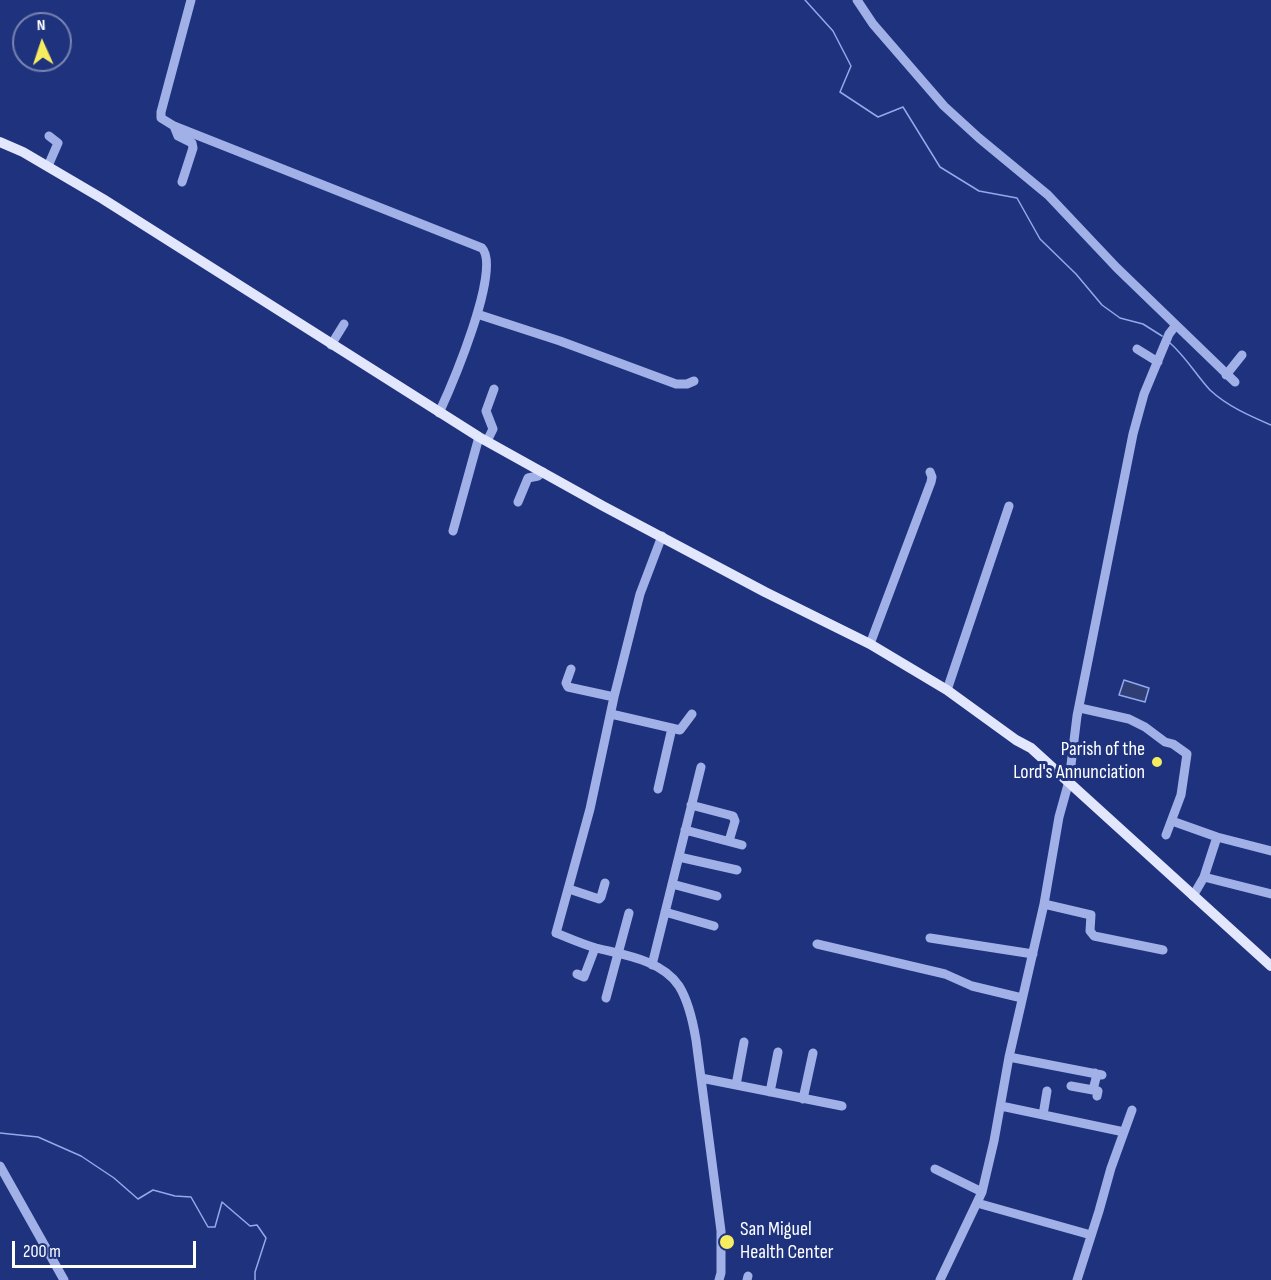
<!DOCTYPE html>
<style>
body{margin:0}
#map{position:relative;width:1271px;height:1280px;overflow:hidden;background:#1e327d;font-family:"Sofia Sans Condensed",sans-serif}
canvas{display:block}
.north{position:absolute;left:12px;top:12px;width:60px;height:60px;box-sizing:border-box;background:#1e327d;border:2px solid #7884b1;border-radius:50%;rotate:357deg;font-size:16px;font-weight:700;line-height:24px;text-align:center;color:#fff}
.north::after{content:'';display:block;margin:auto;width:21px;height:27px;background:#f6ec60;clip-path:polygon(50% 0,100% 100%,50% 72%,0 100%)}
.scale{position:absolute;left:12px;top:1241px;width:184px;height:27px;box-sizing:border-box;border:3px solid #fff;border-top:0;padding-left:8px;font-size:18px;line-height:21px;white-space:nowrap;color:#fff;-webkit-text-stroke:4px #1e327d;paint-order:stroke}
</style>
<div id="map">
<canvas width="1271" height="1280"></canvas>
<div class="north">N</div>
<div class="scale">200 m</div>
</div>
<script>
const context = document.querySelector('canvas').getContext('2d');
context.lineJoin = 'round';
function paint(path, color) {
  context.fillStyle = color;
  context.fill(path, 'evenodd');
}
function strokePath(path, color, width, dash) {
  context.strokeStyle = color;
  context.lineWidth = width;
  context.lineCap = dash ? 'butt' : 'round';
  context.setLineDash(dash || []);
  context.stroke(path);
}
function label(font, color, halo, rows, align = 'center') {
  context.font = font + ' "Sofia Sans Condensed",sans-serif';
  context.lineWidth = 6;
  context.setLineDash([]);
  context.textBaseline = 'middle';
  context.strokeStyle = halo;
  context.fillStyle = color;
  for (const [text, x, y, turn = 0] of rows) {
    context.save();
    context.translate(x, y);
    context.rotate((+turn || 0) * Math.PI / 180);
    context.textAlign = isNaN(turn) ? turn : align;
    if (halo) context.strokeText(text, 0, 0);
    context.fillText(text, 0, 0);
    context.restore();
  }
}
const water = new Path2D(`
 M1124,680L1149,688L1145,702L1119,695Z`);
paint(water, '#2f3f76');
strokePath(water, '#94a9e9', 1.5);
strokePath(new Path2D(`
 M805,0L833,31L851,66L840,92L878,117L903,107L940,167L979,191L1017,198L1040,239L1076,274L1102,305L1120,318L1143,324L1162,336
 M1170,343C1186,357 1196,375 1210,390C1227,406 1250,416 1271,425
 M0,1133L38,1137L81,1156L114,1178L138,1199L153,1190L175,1196L191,1197L208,1227H215L222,1202L250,1226L257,1225L266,1238L255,1272V1280`), '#94a9e9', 1.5);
strokePath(new Path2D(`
 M191,0L161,112V118L174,126L482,248C502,269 451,387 439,413
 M857,0L873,24L944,106L979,138L1048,195L1117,268L1235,382
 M174,126L178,136L192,143L193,148L182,182
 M48,166L58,143L49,136
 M477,314L560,341L676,384H687L694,381
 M331,345L344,324
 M1137,349L1158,362
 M1226,375L1242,355
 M487,441L493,429L486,411L494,389
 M518,502L528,478L538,476L543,472
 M453,531L479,437
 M662,536L640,594L614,697L590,809L556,933C569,938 582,944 596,948C624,955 662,960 679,986C689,1002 693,1022 696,1040L721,1231V1273L719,1280
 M870,644L931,482L932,477L930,472
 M571,669L566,683L568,687L614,697
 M947,690L1009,506
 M1080,708L1129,719L1145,727L1165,742L1173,744L1187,754L1181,795L1166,835
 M611,714L680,730L692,714
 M658,789L672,728
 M691,805L733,816L735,821L729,841
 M1172,821L1217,837L1271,851
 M685,830L742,845
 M679,857L737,870
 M1204,877L1271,894
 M672,884L717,896
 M569,889L599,899L601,897L605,883
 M1193,896L1204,877L1217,837
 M1044,904L1091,915L1090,931L1094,936L1163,950
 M665,912L714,926
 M930,938L1033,954
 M817,944L945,974L972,986L1022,998
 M652,965L701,767
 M577,974L584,977L595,948
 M606,998L629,913
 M1009,1057L1102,1075
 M1095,1073L1096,1078L1093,1090L1098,1091L1097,1096
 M701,1078L842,1106
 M736,1085L744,1042
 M1071,1086L1093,1090
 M770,1092L778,1052
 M803,1099L813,1053
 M1001,1106L1124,1132
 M1043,1115L1047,1091
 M0,1166L64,1280
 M935,1169L982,1192
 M977,1203L1091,1235
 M747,1280L748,1276
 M940,1280L982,1192L994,1141L1009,1057L1044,904L1059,817L1069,781L1077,716L1133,434L1144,394L1169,334L1176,325
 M1077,1280L1099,1211L1111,1168L1132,1110`), '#a1b1e7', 9);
strokePath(new Path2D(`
 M0,142L23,152L103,199L479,437L603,506L765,592L870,644L947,690L1016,740L1031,748L1271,966`), '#e3e7fd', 10);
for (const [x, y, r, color] of [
 [1157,762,6,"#f6ec60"],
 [727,1242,8,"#f6ec60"]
]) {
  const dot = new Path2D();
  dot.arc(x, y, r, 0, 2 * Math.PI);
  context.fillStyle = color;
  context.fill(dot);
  strokePath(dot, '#1e327d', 2);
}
label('20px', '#fff', '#1e327d', [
 ["Parish of the",1145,750],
 ["Lord's Annunciation",1145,773],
 ["San Miguel",740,1230,"left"],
 ["Health Center",740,1253,"left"]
], 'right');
</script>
